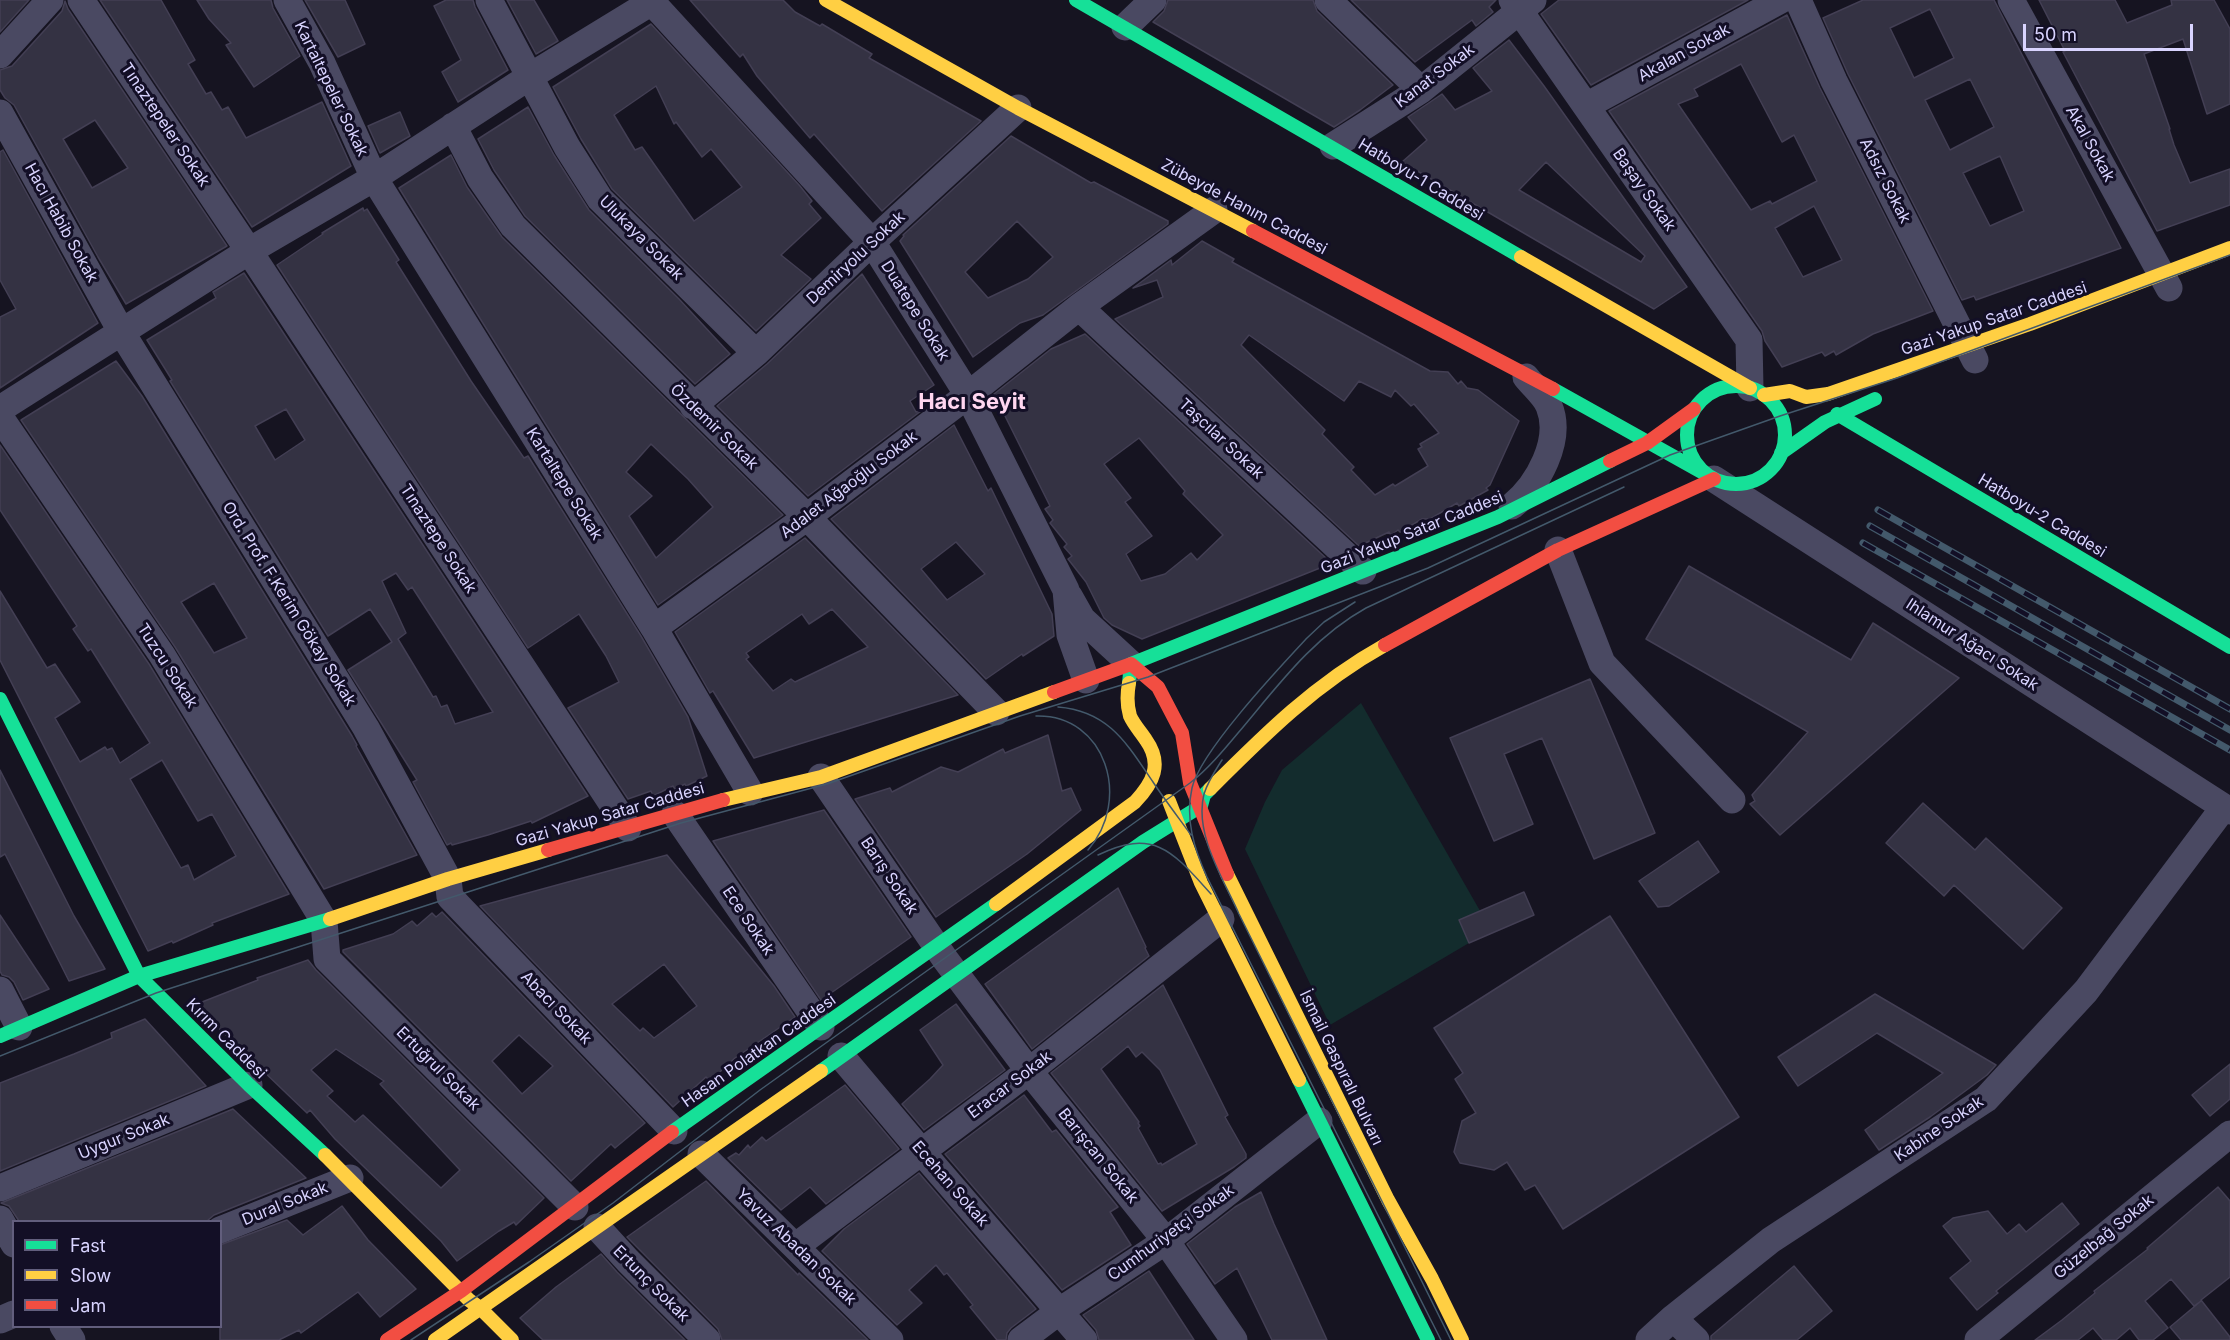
<!DOCTYPE html>
<meta charset="utf-8">
<style>
body{margin:0}
#map{position:relative;width:2230px;height:1340px;overflow:hidden;background:#161421;font-family:Inter,sans-serif}
canvas{display:block}
.legend{position:absolute;left:12px;top:1220px;width:210px;height:108px;box-sizing:border-box;background:#130f26;border:2px solid #625e7d;margin:0;padding:8px 10px;list-style:none;font-size:18px;color:#d9d4ff}
.legend li{display:flex;align-items:center;gap:12px;height:30px}
.legend b{width:30px;border:2px solid #625e7d}
.scale{position:absolute;left:2023px;top:24px;width:170px;height:27px;box-sizing:border-box;border:3px solid #d9d4ff;border-top:0;padding-left:8px;font-size:18px;line-height:21px;white-space:nowrap;color:#d9d4ff;-webkit-text-stroke:4px #130f26;paint-order:stroke}
</style>
<div id="map">
<canvas width="2230" height="1340"></canvas>
<ul class="legend">
<li><b style="height:8px;background:#16e098"></b>Fast</li>
<li><b style="height:8px;background:#ffcf43"></b>Slow</li>
<li><b style="height:8px;background:#f24e42"></b>Jam</li>
</ul>
<div class="scale">50 m</div>
</div>
<script>
const context = document.querySelector('canvas').getContext('2d');
context.lineJoin = 'round';
function paint(path, color) {
  context.fillStyle = color;
  context.fill(path, 'evenodd');
}
function strokePath(path, color, width, dash) {
  context.strokeStyle = color;
  context.lineWidth = width;
  context.lineCap = dash ? 'butt' : 'round';
  context.setLineDash(dash || []);
  context.stroke(path);
}
function label(font, color, halo, rows, align = 'center') {
  context.font = font + ' Inter,sans-serif';
  context.lineWidth = 6;
  context.setLineDash([]);
  context.textBaseline = 'middle';
  context.strokeStyle = halo;
  context.fillStyle = color;
  for (const [text, x, y, turn = 0] of rows) {
    context.save();
    context.translate(x, y);
    context.rotate((+turn || 0) * Math.PI / 180);
    context.textAlign = isNaN(turn) ? turn : align;
    if (halo) context.strokeText(text, 0, 0);
    context.fillText(text, 0, 0);
    context.restore();
  }
}
paint(new Path2D(`
 M1361,703L1491,930L1330,1025L1245,849L1265,802L1282,770Z`), '#132c2d');
const building = new Path2D(`
 M0,0H29L0,32Z
 M100,0H161L195,60L188,64L206,94L211,92L222,110L228,107L246,138L322,102L351,166L252,227Z
 M197,0H271L273,8L300,56L254,87L226,45L231,43L209,19Z
 M305,0H345L365,44L338,57Z
 M446,0H473L475,7L508,70L458,102L442,72L461,60L434,6Z
 M507,0H534L558,41L536,54Z
 M690,0H783L795,12L820,26L822,24L872,54L869,58L981,121L882,211L814,134L810,138L757,76L743,54L740,57Z
 M1168,0H1313L1317,11L1393,85L1360,110L1334,127L1153,22L1164,11Z
 M1351,0H1496L1489,7L1493,12L1476,26L1472,20L1415,62Z
 M1559,0H1748L1591,85L1541,14Z
 M1863,0H1994L2121,248L1976,300L1974,296L1962,300L1848,74L1823,18ZM1930,9L1954,58L1914,78L1890,28ZM1970,79L1994,127L1950,150L1925,100ZM2000,156L2024,211L1990,226L1963,173Z
 M2039,0H2115L2127,23L2172,5L2171,0H2214L2230,29V104L2207,114L2183,39L2144,54L2170,129H2169L2174,145L2190,183L2230,169V205L2157,231L2063,52L2065,51Z
 M65,1L68,9L227,246L126,304L98,257L14,105L5,98L0,90V70L12,66L62,11ZM95,120L128,168L92,188L63,139Z
 M1787,15L1820,88L1933,311L1873,334L1836,355L1834,351L1825,356L1822,352L1782,367L1765,341L1762,331L1609,111ZM1741,64L1782,142L1794,135L1817,181L1772,204L1770,201L1751,210L1678,104L1698,96L1694,89ZM1814,206L1842,260L1803,277L1775,228Z
 M651,24L800,186L812,201L809,204L821,218L781,255L811,279L756,331L612,189L581,139L553,87ZM656,86L674,124L676,122L702,157L711,149L742,187L694,221L642,147L635,150L614,115Z
 M1509,40L1544,86L1687,287L1654,309L1402,162L1427,140L1408,117L1442,94L1455,110L1492,91L1473,68ZM1546,162L1645,256L1641,262L1519,190Z
 M528,107L554,155L589,210L679,299L730,354L695,384L525,216L494,170L478,139Z
 M400,112L410,136L380,153L368,126Z
 M1011,136L1091,183L1094,182L1168,221V224L1043,315L1020,323L973,357L900,241L904,236L903,235ZM1017,221L1053,257L1028,279L988,298L965,272Z
 M3,150L98,323L0,388V317L16,309L0,280V152Z
 M451,155L467,187L502,237L783,515L658,605L399,188ZM651,444L688,479L713,507L656,558L629,516L652,496L626,472Z
 M363,208L364,211L367,209L399,260L396,262L471,381L524,458L528,456L641,636L688,717L707,776L686,786L685,784L675,789L673,786L653,796L651,791L628,799L568,708L619,682L606,656L579,614L528,648L277,265L323,234L322,233Z
 M1202,241L1234,259L1232,262L1430,371L1448,372L1458,384L1461,381L1467,388L1478,390L1519,421L1490,485L1486,488L1488,490L1459,506L1457,503L1430,519H1422L1400,532L1398,530L1391,535L1389,532L1359,546L1115,319L1163,297L1157,280L1133,288L1171,260L1172,265ZM1249,335L1344,401L1359,381L1391,397L1395,390L1411,406L1414,404L1439,433L1420,444L1422,447L1418,449L1428,466L1395,486L1393,484L1375,495L1351,470L1354,467L1322,434L1325,430L1241,345Z
 M244,273L588,796L532,823L531,821L488,835L452,845L451,843L447,845L413,782L417,780L348,670L392,642L370,609L328,636L170,381L172,380L147,340L216,298L213,292ZM286,409L305,440L275,460L255,426ZM396,573L408,590L412,587L493,712L455,724L447,705L441,707L436,696L433,697L398,639L406,633L382,581Z
 M862,274L934,385L910,401L916,412L925,408L808,496L717,406L767,364Z
 M1085,334L1328,560L1320,568L1142,639L1112,625L1104,618L1086,582L1068,559L1072,556L1064,547L1067,544L1050,523L1053,520L1045,509L1050,506L994,394L1051,349ZM1139,438L1185,491L1183,494L1223,535L1197,560L1191,553L1165,574L1141,581L1126,554L1152,536L1125,502L1131,498L1104,464Z
 M116,361L142,396L352,736L357,745L356,746L417,855L324,889L175,647L21,420ZM214,583L247,638L214,653L181,602Z
 M954,425L988,491L991,488L1052,614L1054,636L1023,656L1022,654L986,679L831,519ZM956,542L985,574L947,600L921,569Z
 M0,445L149,664L289,894L212,923L213,925L173,943L172,941L148,951L0,660V591L47,668L55,664L80,702L55,718L80,762L105,747L107,750L112,748L120,763L150,743L91,649L88,651L73,629L77,626L0,510ZM162,760L198,821L212,814L236,856L194,880L188,865L181,868L130,779Z
 M805,538L958,695L754,758L713,691L710,693L675,632ZM832,609L868,647L795,682L791,679L773,691L746,659L749,657L746,653L802,614L809,624Z
 M1689,566L1851,660L1873,623L1959,678L1780,835L1750,804L1755,801L1752,795L1808,732L1646,639Z
 M1590,679L1655,833L1594,859L1542,738L1504,754L1533,824L1494,841L1450,738Z
 M1048,735L1062,791L1071,788L1081,810L1027,854L936,917L855,799L890,788L892,792L941,767L958,772L1003,749L1005,753Z
 M0,770L74,916L105,969L69,981L5,854L0,857Z
 M1923,803L1975,850L1986,838L2062,908L2023,949L1954,885L1944,896L1886,843Z
 M824,810L911,937L821,1000L713,841Z
 M1698,841L1719,872L1669,906L1658,907L1639,881Z
 M667,855L774,986L795,1017L735,1058L710,1081L706,1077L673,1107L480,906ZM664,964L697,1006L654,1038L643,1028L640,1031L612,1004Z
 M1118,888L1146,947L1145,948L1149,956L1032,1049L985,984Z
 M1524,892L1534,915L1469,943L1459,920Z
 M442,912L645,1123L615,1148L611,1144L571,1181L343,952V950L393,934L412,921L417,926L432,913L436,917ZM519,1035L553,1066L522,1094L492,1061Z
 M0,915L49,989L23,1000L14,982L9,977L2,975L0,971Z
 M1610,916L1739,1117L1563,1229L1535,1185L1525,1190L1507,1162L1494,1170L1460,1163L1454,1152L1462,1121L1476,1113L1455,1079L1463,1073L1434,1028Z
 M308,960L316,970L544,1198L516,1225L514,1222L499,1231L457,1261L441,1241L335,1139L310,1110L307,1113L284,1091L206,1016L197,1004L258,980L257,978ZM336,1049L384,1081L380,1084L460,1170L441,1188L363,1115L355,1122L327,1096L333,1091L311,1070Z
 M1163,985L1228,1115L1225,1117L1246,1154V1158L1234,1167L1162,1211L1051,1073ZM1128,1046L1136,1057L1142,1052L1160,1070L1197,1144L1162,1165L1161,1163L1158,1164L1138,1128L1140,1126L1138,1123L1139,1122L1101,1069Z
 M1875,994L1996,1065L1987,1075L1930,1117L1879,1150L1865,1130L1943,1073L1877,1033L1798,1086L1778,1057Z
 M956,1004L1005,1070L924,1130L902,1104L930,1079L943,1065L920,1030Z
 M145,1019L206,1086L0,1171V1083L74,1054L112,1038L111,1033Z
 M2230,1064V1099L2210,1116L2192,1095Z
 M845,1085L899,1149L826,1204L810,1187L781,1210L728,1158L736,1153L739,1155L748,1145L750,1148L762,1137L766,1141Z
 M1024,1095L1052,1132L1056,1130L1118,1207L1110,1212L1131,1245L1062,1290L945,1154Z
 M233,1109L306,1178L214,1215L207,1221H19L9,1206L1,1203Z
 M919,1173L1036,1309L1011,1328L1007,1333L1006,1340H997L970,1307L973,1305L947,1273L944,1275L936,1265L909,1290L922,1303L897,1325L822,1251L844,1229Z
 M706,1181L798,1275L799,1273L868,1340H722L718,1329L627,1237Z
 M2218,1187L2230,1201V1277L2201,1300L2230,1337V1340H2181L2170,1327L2201,1301L2194,1306L2171,1279L2145,1301L2168,1328L2153,1340H2139L2130,1328L2116,1340H2103L2093,1328L2078,1340H2035L2062,1320L2095,1293L2094,1291L2148,1249L2147,1248Z
 M1261,1192L1274,1224L1327,1340H1272L1237,1268L1215,1284L1187,1244L1235,1207Z
 M2062,1203L2079,1224L1996,1291L1998,1293L1977,1310L1950,1278L1971,1261L1943,1226L1953,1218L1988,1211L2007,1234L2019,1224L2026,1232Z
 M342,1206L368,1240L416,1289L380,1317L358,1292L301,1333L299,1330L279,1340H220V1245L287,1220L303,1235Z
 M601,1254L617,1272L685,1340H543L520,1318L556,1287Z
 M1794,1266L1832,1311L1797,1340H1711V1336Z
 M1149,1271L1194,1340H1099L1096,1330L1083,1315Z`);
paint(building, '#343243');
strokePath(building, '#433f54', 1.5);
strokePath(new Path2D(`
 M81,0L249,251L628,828
 M287,0L322,63L374,178L654,628L750,792
 M489,0L567,147L600,199L756,353
 M650,0L872,242L968,395L1066,590L1070,635L1086,680
 M1328,0L1421,90
 M1512,0L1749,340L1750,388
 M1798,0L1834,81L1975,360
 M2011,0L2169,288
 M1125,27L1153,0
 M0,55L50,0
 M1586,106L1781,0
 M0,113L122,333L366,728L448,879L450,897L674,1131
 M453,126L480,178L513,226L807,517L996,712
 M1333,146L1421,90L1533,0
 M1079,307L1363,571
 M693,406L756,353L872,242L1018,108
 M0,409L249,251L374,178L529,77L655,0
 M0,417L162,655L324,921L327,959L575,1207
 M1714,479L2230,811
 M1512,506C1538,485 1563,440 1549,406C1545,396 1533,386 1526,377
 M1558,550L1602,663L1732,800
 M1069,596L1082,619L1131,664
 M654,628L807,517L968,395L1079,307L1214,210
 M821,777L945,959L1029,1071L1166,1241L1234,1340
 M675,814L821,1027
 M0,990L19,1027
 M841,1056L921,1151L1084,1340
 M701,1154L890,1340
 M0,1188L249,1085
 M0,1219L14,1244
 M597,1227L628,1261L707,1340
 M220,1230L350,1178
 M796,1246L1029,1071L1221,919
 M1673,1318L1696,1340
 M0,1320L14,1314
 M63,1326L72,1340
 M1021,1340L1061,1310L1166,1241L1319,1121
 M1649,1340L1673,1318L1771,1240L1986,1099L2086,991L2224,807
 M1978,1340L2230,1134`), '#4a4962', 27);
strokePath(new Path2D(`
 M1076,0L1521,257
 M1687 435a49 49 0 1 1 98 0a49 49 0 1 1-98 0Z
 M1553,389L1714,479
 M1837,414L2230,647
 M1781,453L1825,422L1875,399
 M1129,683L1131,664L1498,517L1610,461
 M0,699L139,976L249,1085L325,1155
 M0,1036L139,976L330,919
 M821,1071L1143,842L1201,806L1204,795L1210,789
 M1299,1080L1428,1340
 M672,1132L996,904`), '#16e098', 14);
strokePath(new Path2D(`
 M826,0L1018,108L1253,231
 M1521,257L1750,388
 M1764,395L1790,391L1806,397L1828,394L2030,324L2230,248
 M1210,789C1265,734 1315,684 1385,645
 M723,800L821,777L1054,692
 M1169,801L1201,883L1299,1080
 M1227,874L1388,1200L1432,1279L1462,1340
 M996,904L1135,802C1153,783 1163,764 1146,740C1141,732 1134,725 1130,716C1127,706 1127,694 1129,683
 M330,919L448,879L548,850
 M325,1155L469,1300L480,1308L512,1340
 M435,1340L821,1071`), '#ffcf43', 14);
strokePath(new Path2D(`
 M1253,231L1553,389
 M1610,461L1647,443L1694,409
 M1385,645L1558,550L1714,479
 M1054,692L1131,664L1158,687L1182,733L1190,783L1227,874
 M548,850L723,800
 M387,1340L461,1291L672,1132`), '#f24e42', 14);
strokePath(new Path2D(`
 M1355,602L1324,622L1307,638C1279,668 1200,752 1192,788C1185,819 1194,849 1207,877L1441,1340
 M1058,707C1109,711 1127,744 1153,782C1165,800 1178,817 1191,835
 M1036,716C1106,714 1132,800 1088,850
 M1222,760C1215,771 1208,781 1204,794C1194,834 1223,878 1239,914L1451,1340
 M1098,855C1155,827 1174,853 1211,894
 M0,1056L156,993L681,823L827,784L1020,716L1148,677L1428,568L1670,455L1780,416L1897,378L2230,255
 M411,1340L529,1262L613,1203L760,1090L1190,783C1208,769 1223,751 1238,733C1277,687 1312,638 1366,608L1624,487`), '#43596b', 1.5);
const rail = new Path2D(`
 M1878,510L2230,709
 M1870,526L2230,730
 M1863,543L2230,750`);
strokePath(rail, '#43596b', 7);
strokePath(rail, '#130f26', 4.5, [14]);
label('16px', '#d9d4ff', '#130f26', [
 ["Akalan Sokak",1684,53,-29],
 ["Kanat Sokak",1435,76,-37],
 ["Kartaltepeler Sokak",331,89,64],
 ["Tınaztepeler Sokak",165,125,56],
 ["Akal Sokak",2090,144,61],
 ["Hatboyu-1 Caddesi",1421,180,31],
 ["Adsız Sokak",1885,181,63],
 ["Başay Sokak",1644,190,55],
 ["Zübeyde Hanım Caddesi",1244,207,28],
 ["Hacı Habib Sokak",61,223,61],
 ["Ulukaya Sokak",641,238,45],
 ["Demiryolu Sokak",856,258,-43],
 ["Duatepe Sokak",915,311,58],
 ["Gazi Yakup Satar Caddesi",1994,319,-19],
 ["Özdemir Sokak",714,427,44],
 ["Taşcılar Sokak",1221,439,43],
 ["Kartaltepe Sokak",564,484,58],
 ["Adalet Ağaoğlu Sokak",849,485,-37],
 ["Hatboyu-2 Caddesi",2042,516,31],
 ["Gazi Yakup Satar Caddesi",1412,533,-22],
 ["Tınaztepe Sokak",438,539,57],
 ["Ord. Prof. F.Kerim Gökay Sokak",289,604,58],
 ["Ihlamur Ağacı Sokak",1972,645,33],
 ["Tuzcu Sokak",167,666,57],
 ["Gazi Yakup Satar Caddesi",610,815,-16],
 ["Barış Sokak",889,876,56],
 ["Ece Sokak",748,921,56],
 ["Abacı Sokak",556,1008,46],
 ["Kırım Caddesi",226,1039,45],
 ["Hasan Polatkan Caddesi",759,1051,-35],
 ["İsmail Gaspıralı Bulvarı",1341,1068,64],
 ["Ertuğrul Sokak",438,1069,45],
 ["Eracar Sokak",1010,1085,-37],
 ["Kabine Sokak",1939,1129,-34],
 ["Uygur Sokak",124,1137,-22],
 ["Barışcan Sokak",1098,1156,51],
 ["Ecehan Sokak",950,1184,49],
 ["Dural Sokak",285,1204,-22],
 ["Cumhuriyetçi Sokak",1171,1233,-36],
 ["Güzelbağ Sokak",2104,1237,-39],
 ["Yavuz Abadan Sokak",796,1247,44],
 ["Ertunç Sokak",651,1284,45]
]);
label('bold 22px', '#ffd6f0', '#130f26', [
 ["Hacı Seyit",972,402]
]);
</script>
